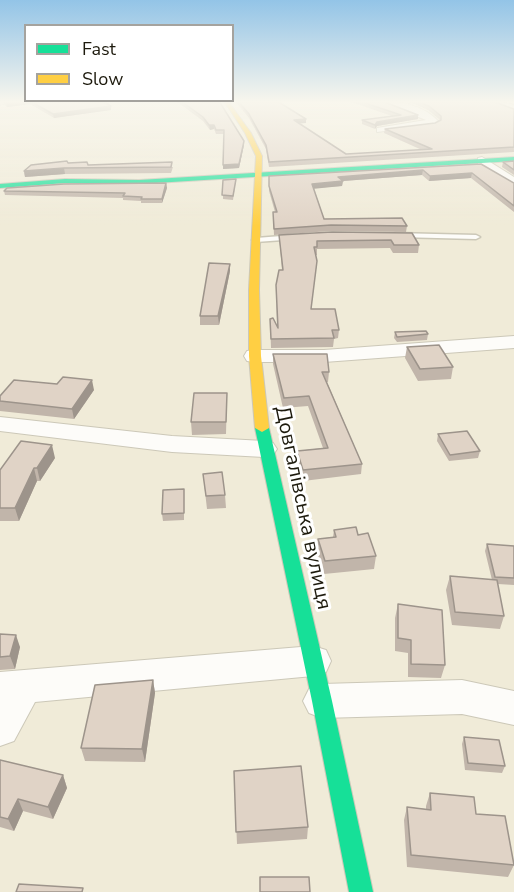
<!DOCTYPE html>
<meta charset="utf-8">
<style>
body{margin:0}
#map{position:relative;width:514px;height:892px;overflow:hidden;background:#f0ebd8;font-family:"Nunito Sans",sans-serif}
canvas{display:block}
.legend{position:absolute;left:24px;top:24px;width:210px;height:78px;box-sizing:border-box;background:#fff;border:2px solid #a5a39e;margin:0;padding:8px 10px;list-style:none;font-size:18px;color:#1d1a0d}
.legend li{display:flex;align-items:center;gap:12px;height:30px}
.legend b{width:30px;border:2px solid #a5a39e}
</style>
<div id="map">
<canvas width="514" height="892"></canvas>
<ul class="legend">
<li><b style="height:8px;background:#16e098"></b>Fast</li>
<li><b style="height:8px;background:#ffcf43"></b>Slow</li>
</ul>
</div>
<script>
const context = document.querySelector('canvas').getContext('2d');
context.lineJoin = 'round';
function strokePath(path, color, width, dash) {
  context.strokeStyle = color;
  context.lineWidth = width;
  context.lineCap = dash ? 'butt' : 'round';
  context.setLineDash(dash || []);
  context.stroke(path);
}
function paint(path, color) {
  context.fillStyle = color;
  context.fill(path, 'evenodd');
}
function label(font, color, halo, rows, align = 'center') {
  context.font = font + ' "Nunito Sans",sans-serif';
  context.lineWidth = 6;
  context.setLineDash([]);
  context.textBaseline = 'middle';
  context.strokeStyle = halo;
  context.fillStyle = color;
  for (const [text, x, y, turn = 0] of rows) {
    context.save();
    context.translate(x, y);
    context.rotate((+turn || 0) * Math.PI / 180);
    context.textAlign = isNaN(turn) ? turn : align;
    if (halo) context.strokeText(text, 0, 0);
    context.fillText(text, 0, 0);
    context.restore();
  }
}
const lane = new Path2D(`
 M395,233L476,235L480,237L476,239L398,237H395Z
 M294,235H297V239L256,242L252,240L256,238Z`);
const street = new Path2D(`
 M0,101H10L0,105Z
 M379,101C399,100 426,106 439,122L434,125L377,132V128L426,120Z
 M483,101H498L514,105V111Z
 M482,157L514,177V187L478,164V158Z
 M514,336V348L324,362H255L247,361L244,356L247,351L255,350H324Z
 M0,417L172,436L264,441L273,443L277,449L273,455L264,457L172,452L0,431Z
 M313,646L326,650L331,661L326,672L313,676L35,702L14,741L0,746V672Z
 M462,680L514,691V725L462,714L322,718L309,713L303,701L309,689L322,684Z`);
const fast = new Path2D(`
 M514,157V161L139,184L65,183L0,188V184L65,179L139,180Z
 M262,424L269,428L332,701L373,892H349L312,701L255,428Z`);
const slow = new Path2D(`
 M224,101H228L251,133L262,156L259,290L261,356L269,428L262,432L255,428L249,356V290L256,156L245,133Z`);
strokePath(lane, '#ccc8b8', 3);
strokePath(street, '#ccc8b8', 2);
strokePath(fast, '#ccc8b8', 2);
strokePath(slow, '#ccc8b8', 2);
paint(lane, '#fdfcf9');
paint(street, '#fdfcf9');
paint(fast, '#16e098');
paint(slow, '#ffcf43');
paint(new Path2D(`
 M6,101H102L111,106V110L54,118L30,104L7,107L5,105L4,102Z
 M176,101H219L244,141V145L239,168L223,169L224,134H216L214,129L210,130L203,121Z
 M235,101H277L306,119V123H299L346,154L422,150L384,133L385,129L435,123L440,120L428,110L412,103L395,101H492L514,109V152L269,167L266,149L249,118Z
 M348,101H382L418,119L377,126L375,129L362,124V120L392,116Z
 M514,161V175L502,167L503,162Z
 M68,163L88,165L173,167L171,173L65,174L25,177L24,171Z
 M481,164L514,183V212L471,178L429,181L422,175L343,181L342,186L314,188L324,219L407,226L406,232L331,231L274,235L273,212H275L269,191V176Z
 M236,179L233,200L223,199V180Z
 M166,183L167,188L162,203H141V201L123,200V198L5,195L4,191Z
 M412,233L419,245L418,253H393L390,248L317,249V255H315L317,261L311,309L339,330L338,338L334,339L333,347L271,348L270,319L277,327L276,285L282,270L279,235Z
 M230,271L219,325H200V316Z
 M395,332L428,334L427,340L397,342L394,338Z
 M407,347L453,367L451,379L418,381L405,358Z
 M273,354L329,372L328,382H327L362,464L361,474L303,481L296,462L297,451L323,448L308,406L283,408L273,364Z
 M94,390L74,419L0,411V396Z
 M227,393L226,434L192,435L191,422Z
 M438,434L480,451L478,458L449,461L437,441Z
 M55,458L40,481H37L19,521H0V470Z
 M203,474L225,495L226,508L207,509Z
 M184,496V520L163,521L162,514Z
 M334,530L358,535L376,556L374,569L324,574L317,552L318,539L333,537Z
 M487,544L514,546V585L498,584L504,616L500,629L452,625L446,590L450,576L492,580L485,551Z
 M398,604L445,665L441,678L408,677V653L395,651V618Z
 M0,634L20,647L15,669L0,670Z
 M153,680L155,693L145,762L85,761L81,748Z
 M464,737L505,766L502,773L465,770L462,744Z
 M0,760L63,775L67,788L53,819L23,811L14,831L0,827Z
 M234,771L308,827L307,839L237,844Z
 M430,793L476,814L514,865L508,877L407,867L404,820L407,807L426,809V806Z`), '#c1b5aa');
paint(new Path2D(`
 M30,101V104L7,107L6,103Z
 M111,106V110L54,118L53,114Z
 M418,115V119L377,126L375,129V125L377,122Z
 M306,119V123L293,124L294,120Z
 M209,125H214V129L210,130Z
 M244,141V145L239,168L223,169V165Z
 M64,168L65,174L25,177L24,171Z
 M423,170L422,175L343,181L342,186L312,189V184L338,177Z
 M472,173L471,178L429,181L430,176Z
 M166,183L167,188L162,203V199Z
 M230,264V271L219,325L218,316Z
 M92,380L94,390L74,419L72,409Z
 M52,445L55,458L40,481L37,468Z
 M34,468L37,481L19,521L15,508Z
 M16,635L20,647L15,669L10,656Z
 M153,680L155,693L145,762L142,749Z
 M63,775L67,788L53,819L48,807Z
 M18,799L23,811L14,831L8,819Z`), '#9d948b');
const building = new Path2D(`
 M6,101H26L6,103L4,102Z
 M30,101H102L111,106L53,114Z
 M181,101H219L244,141L239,164L223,165L224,130H216L214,125H209L203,117Z
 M238,101H277L306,119L294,120L346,154L432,149L385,129L435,123L441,120V116L429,106L416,101H492L514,109V147L269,162L266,145L249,114Z
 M359,101H382L418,115L377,122L375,125L362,120L401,115Z
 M67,161L68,163L87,162L88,165L172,162L171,167L64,168L24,171L31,165Z
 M514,161V170L503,162Z
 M481,164L514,183V206L472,173L430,176L423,170L338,177L343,181L312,184L324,219L402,218L407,226L331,225L274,229L273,212H277L269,186V176Z
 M236,179L233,196L222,195L223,180Z
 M166,183L162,199H141L142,197L123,196L125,193L4,191L7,188L64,184Z
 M332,232L412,233L419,245H394L391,240L317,241V247H314L317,261L311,309H335L339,330H332L334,338L271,339L270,319L273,318L278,328L276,285L279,270H283L279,235Z
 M209,263L230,264L218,316H200Z
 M426,331L428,334L397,337L395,332Z
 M439,345L453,367L420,369L407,347Z
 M273,354H327L329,372H322L362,464L303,470L297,451L328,448L309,396L284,398Z
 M63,377L92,380L72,409L0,401V396L14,380L57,384Z
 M194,393H227L226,422H191Z
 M467,431L480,451L450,455L438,434Z
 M21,441L52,445L37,468H34L15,508H0V470Z
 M222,472L225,495L206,496L203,474Z
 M184,489V513L162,514L163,490Z
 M356,527L358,535L368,533L376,556L325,561L318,539L336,537L334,530Z
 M487,544L514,546V578L495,577Z
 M450,576L497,580L504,616L455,612Z
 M398,604L442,610L445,665L411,664V640L398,638Z
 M0,634L16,635L10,656L0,657Z
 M153,680L142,749L81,748L95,685Z
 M464,737L499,740L505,766L468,763Z
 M0,760L63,775L48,807L18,799L8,819L0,817Z
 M301,766L308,827L236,832L234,771Z
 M430,793L474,797L476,814L505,816L514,865L411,855L407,807L431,810Z
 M260,877H309L310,892H260Z
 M19,884L83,888L82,892H16Z`);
paint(building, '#e0d3c6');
strokePath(building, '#9d948b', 1.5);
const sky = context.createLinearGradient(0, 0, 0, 226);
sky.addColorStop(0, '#93c4e7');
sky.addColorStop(0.45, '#f8f6ed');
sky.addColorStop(1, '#f8f6ed00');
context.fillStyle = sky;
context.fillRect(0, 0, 514, 226);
label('21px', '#1d1a0d', '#fff', [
 ["Довгалівська вулиця",302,508,78]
]);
</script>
